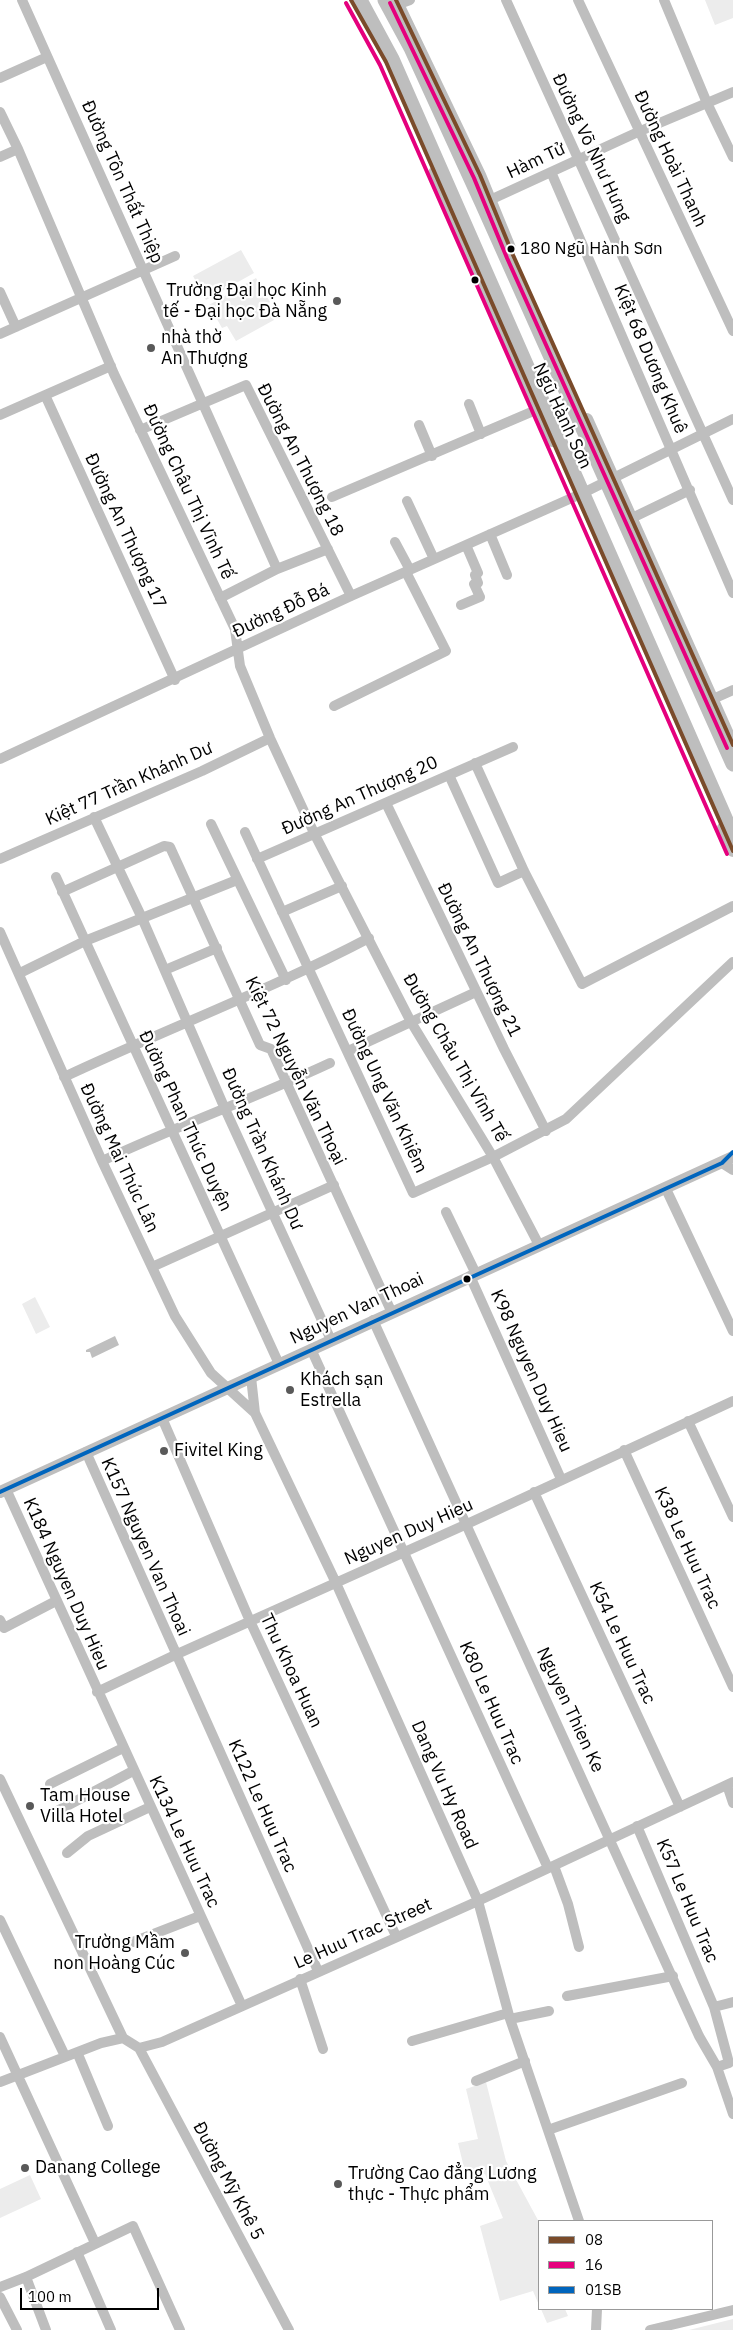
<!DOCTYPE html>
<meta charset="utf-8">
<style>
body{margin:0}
#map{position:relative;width:733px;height:2330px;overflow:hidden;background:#fff;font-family:"IBM Plex Sans",sans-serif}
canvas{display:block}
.legend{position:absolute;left:538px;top:2220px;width:175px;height:90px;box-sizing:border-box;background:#fff;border:1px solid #999;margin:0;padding:6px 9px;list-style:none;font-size:15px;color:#000}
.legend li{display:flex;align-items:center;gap:10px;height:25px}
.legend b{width:25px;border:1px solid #999}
.scale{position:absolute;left:20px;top:2288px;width:139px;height:22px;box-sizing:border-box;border:2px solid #000;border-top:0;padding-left:6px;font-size:15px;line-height:18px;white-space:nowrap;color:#000;-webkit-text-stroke:4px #fff;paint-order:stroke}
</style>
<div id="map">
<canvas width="733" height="2330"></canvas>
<ul class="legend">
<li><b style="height:6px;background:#7a4b2a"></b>08</li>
<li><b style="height:6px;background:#e5007d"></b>16</li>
<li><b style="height:6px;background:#0065bd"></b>01SB</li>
</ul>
<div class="scale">100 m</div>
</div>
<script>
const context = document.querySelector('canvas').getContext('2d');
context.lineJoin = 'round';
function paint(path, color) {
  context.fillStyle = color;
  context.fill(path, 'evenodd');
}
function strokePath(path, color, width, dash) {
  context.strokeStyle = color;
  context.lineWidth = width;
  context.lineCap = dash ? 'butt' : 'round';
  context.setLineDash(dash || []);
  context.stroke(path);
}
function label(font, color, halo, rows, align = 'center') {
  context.font = font + ' "IBM Plex Sans",sans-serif';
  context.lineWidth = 4.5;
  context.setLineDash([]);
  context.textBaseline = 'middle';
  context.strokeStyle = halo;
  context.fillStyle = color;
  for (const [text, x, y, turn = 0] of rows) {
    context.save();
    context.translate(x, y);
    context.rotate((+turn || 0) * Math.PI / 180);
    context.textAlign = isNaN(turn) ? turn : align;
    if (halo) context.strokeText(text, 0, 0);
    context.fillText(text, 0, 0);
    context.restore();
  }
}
paint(new Path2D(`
 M705,0H733V18L715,25Z
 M241,250L254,273L206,300L193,276Z
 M256,278L270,302L265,305L274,320L236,341L227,326L222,328L209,305Z
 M35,1297L50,1327L36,1334L22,1304Z
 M486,2082L506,2161L539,2222V2305L533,2291L500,2301L480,2226L503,2218L485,2174L466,2176L458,2143L478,2139L466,2089Z
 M30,2175L41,2199L0,2218V2189Z
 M541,2309H565L568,2316L547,2323Z
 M733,2319V2330H689Z`), '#ececec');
paint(new Path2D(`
 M115,1336L119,1345L92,1358L90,1352H86V1350Z`), '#bfbfbf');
strokePath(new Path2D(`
 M22,0L277,569
 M506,0L733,500
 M578,0L733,331
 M664,0L707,103L733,157
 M399,4L410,0
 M0,78L47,57
 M0,112L18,149L114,374L235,629L240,666L270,738L315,835L411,1022L493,1157L539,1245
 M0,157L18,149
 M551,172L733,593
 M490,200L638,132L733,92
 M0,292L16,327
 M0,334L175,256
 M45,395L175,680
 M469,404L481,434
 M0,415L111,366
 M419,425L432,456
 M140,430L246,385L351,596
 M332,497L543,407
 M407,501L434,559
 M632,518L690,490
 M490,534L507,575
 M395,542L410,570
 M220,598L277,569L328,549
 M461,605L480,597L474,584L478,583L475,575L478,573L466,545
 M713,699L733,690
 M334,706L446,651L406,572
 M0,759L351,596L583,493L733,419
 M475,763L524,871L582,984L733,906
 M449,775L498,883L524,871
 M386,803L504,1049L546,1131
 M94,817L142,918L225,1109L331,1340
 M211,824L286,980
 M245,832L413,1193L493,1157L566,1119L733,962
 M0,859L202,771L270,738
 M257,859L513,747
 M56,877L279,1364
 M62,892L164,846L170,847L260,1045L271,1049L392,1313
 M282,912L342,886
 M0,932L102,1161L175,1316L211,1373L255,1413L336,1583L478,1901L510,2019L579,2221
 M165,970L217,948
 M20,973L85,941L237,880
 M348,1051L476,992
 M64,1077C166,1029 270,990 369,938
 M102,1161C177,1126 255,1098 330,1063
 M722,1163L733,1170
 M666,1189L733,1331
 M446,1212L476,1274
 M152,1267L334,1185
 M470,1276L561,1479
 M373,1320L699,2036L717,2067L733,2114
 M311,1349L548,1868
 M251,1377L255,1413
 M162,1418L250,1621L396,1936
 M688,1421L733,1517
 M624,1450L733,1687
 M86,1452L318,1971
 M6,1489L242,2006
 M534,1492L680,1807
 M0,1620L4,1628L56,1601
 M97,1692L175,1655L467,1524L733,1401
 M0,1779L123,2038
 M50,1784L123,1748
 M727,1785L733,1803
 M59,1810L133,1771
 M637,1826L714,2007L729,2063L717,2067
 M67,1853L88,1836L150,1807
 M554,1866L568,1904L579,1947
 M0,1920L65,2056
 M133,1942L200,1916
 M300,1979L323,2049
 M567,1996L673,1976
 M714,2007L733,2002
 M510,2019L549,2011
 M0,2037L95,2243
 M412,2041L508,2013
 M139,2048L289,2330
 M77,2052L108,2126
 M476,2081L525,2061
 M0,2082L101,2043L123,2038L139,2048L162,2042L478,1901L733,1782
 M548,2130L682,2083
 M77,2252L111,2330
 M26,2277L46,2330
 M0,2287L26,2277L133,2226L180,2330
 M0,2297L17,2330
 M596,2330L597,2309
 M650,2330L733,2310`), '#bebebe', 10);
strokePath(new Path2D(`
 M396,0L480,175L510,248
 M434,173L552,441
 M587,419L733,745
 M723,828L733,851
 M0,1492L733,1157`), '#bebebe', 12);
strokePath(new Path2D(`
 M360,0L392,59L733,836
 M385,0L411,48L482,203L733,764`), '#bebebe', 15);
strokePath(new Path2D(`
 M351,0L386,62L733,851
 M396,0L480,175L513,255L733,745`), '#7a4b2a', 4);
strokePath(new Path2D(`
 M346,3L380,65L727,854
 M390,3L474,178L507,258L727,748`), '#e5007d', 4);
strokePath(new Path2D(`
 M0,1492L722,1163L733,1152`), '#0065bd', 4);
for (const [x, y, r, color] of [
 [511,249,4.5,"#000"],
 [475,280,4.5,"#000"],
 [337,301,5,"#595959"],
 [151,348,5,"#595959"],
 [467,1279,4.5,"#000"],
 [290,1390,5,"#595959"],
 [164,1451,5,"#595959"],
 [30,1806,5,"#595959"],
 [185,1953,5,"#595959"],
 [25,2168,5,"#595959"],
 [338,2184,5,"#595959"]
]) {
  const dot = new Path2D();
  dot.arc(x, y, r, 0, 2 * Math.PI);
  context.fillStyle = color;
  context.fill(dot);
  strokePath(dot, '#fff', 2);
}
label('17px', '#000', '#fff', [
 ["180 Ngũ Hành Sơn",520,249]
], 'left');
label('18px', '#000', '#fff', [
 ["Đường Võ Như Hưng",591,148,65],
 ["Đường Hoài Thanh",670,159,65],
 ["Hàm Tử",536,161,-25],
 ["Đường Tôn Thất Thiệp",122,182,66],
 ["Kiệt 68 Dương Khuê",650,359,67],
 ["Ngũ Hành Sơn",562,416,65],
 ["Đường An Thượng 18",300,460,63],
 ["Đường Châu Thị Vĩnh Tế",188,492,65],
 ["Đường An Thượng 17",125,531,65],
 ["Đường Đỗ Bá",281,611,-25],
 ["Kiệt 77 Trần Khánh Dư",129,784,-24],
 ["Đường An Thượng 20",360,796,-24],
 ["Đường An Thượng 21",479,960,64],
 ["Đường Châu Thị Vĩnh Tế",455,1058,60],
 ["Kiệt 72 Nguyễn Văn Thoại",295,1071,64],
 ["Đường Ung Văn Khiêm",384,1091,65],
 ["Đường Phan Thúc Duyện",185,1121,65],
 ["Đường Trần Khánh Dư",262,1149,66],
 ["Đường Mai Thúc Lân",119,1158,65],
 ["Nguyen Van Thoai",357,1309,-25],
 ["K98 Nguyen Duy Hieu",531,1371,66],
 ["Nguyen Duy Hieu",409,1532,-24],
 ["K157 Nguyen Van Thoai",145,1547,66],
 ["K38 Le Huu Trac",687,1548,65],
 ["K184 Nguyen Duy Hieu",66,1584,66],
 ["K54 Le Huu Trac",622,1643,65],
 ["Thu Khoa Huan",291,1671,65],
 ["K80 Le Huu Trac",491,1703,66],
 ["Nguyen Thien Ke",570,1710,65],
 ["Dang Vu Hy Road",444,1785,66],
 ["K122 Le Huu Trac",262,1806,66],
 ["K134 Le Huu Trac",184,1842,65],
 ["K57 Le Huu Trac",687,1901,67],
 ["Le Huu Trac Street",363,1934,-24],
 ["Đường Mỹ Khê 5",228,2181,62]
]);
label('18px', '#000', '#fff', [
 ["Trường Đại học Kinh",327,291,"right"],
 ["tế - Đại học Đà Nẵng",327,312,"right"],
 ["nhà thờ",161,338],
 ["An Thượng",161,359],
 ["Khách sạn",300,1380],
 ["Estrella",300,1401],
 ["Fivitel King",174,1451],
 ["Tam House",40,1796],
 ["Villa Hotel",40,1817],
 ["Trường Mầm",175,1943,"right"],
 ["non Hoàng Cúc",175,1964,"right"],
 ["Danang College",35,2168],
 ["Trường Cao đẳng Lương",348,2174],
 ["thực - Thực phẩm",348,2195]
], 'left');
</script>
